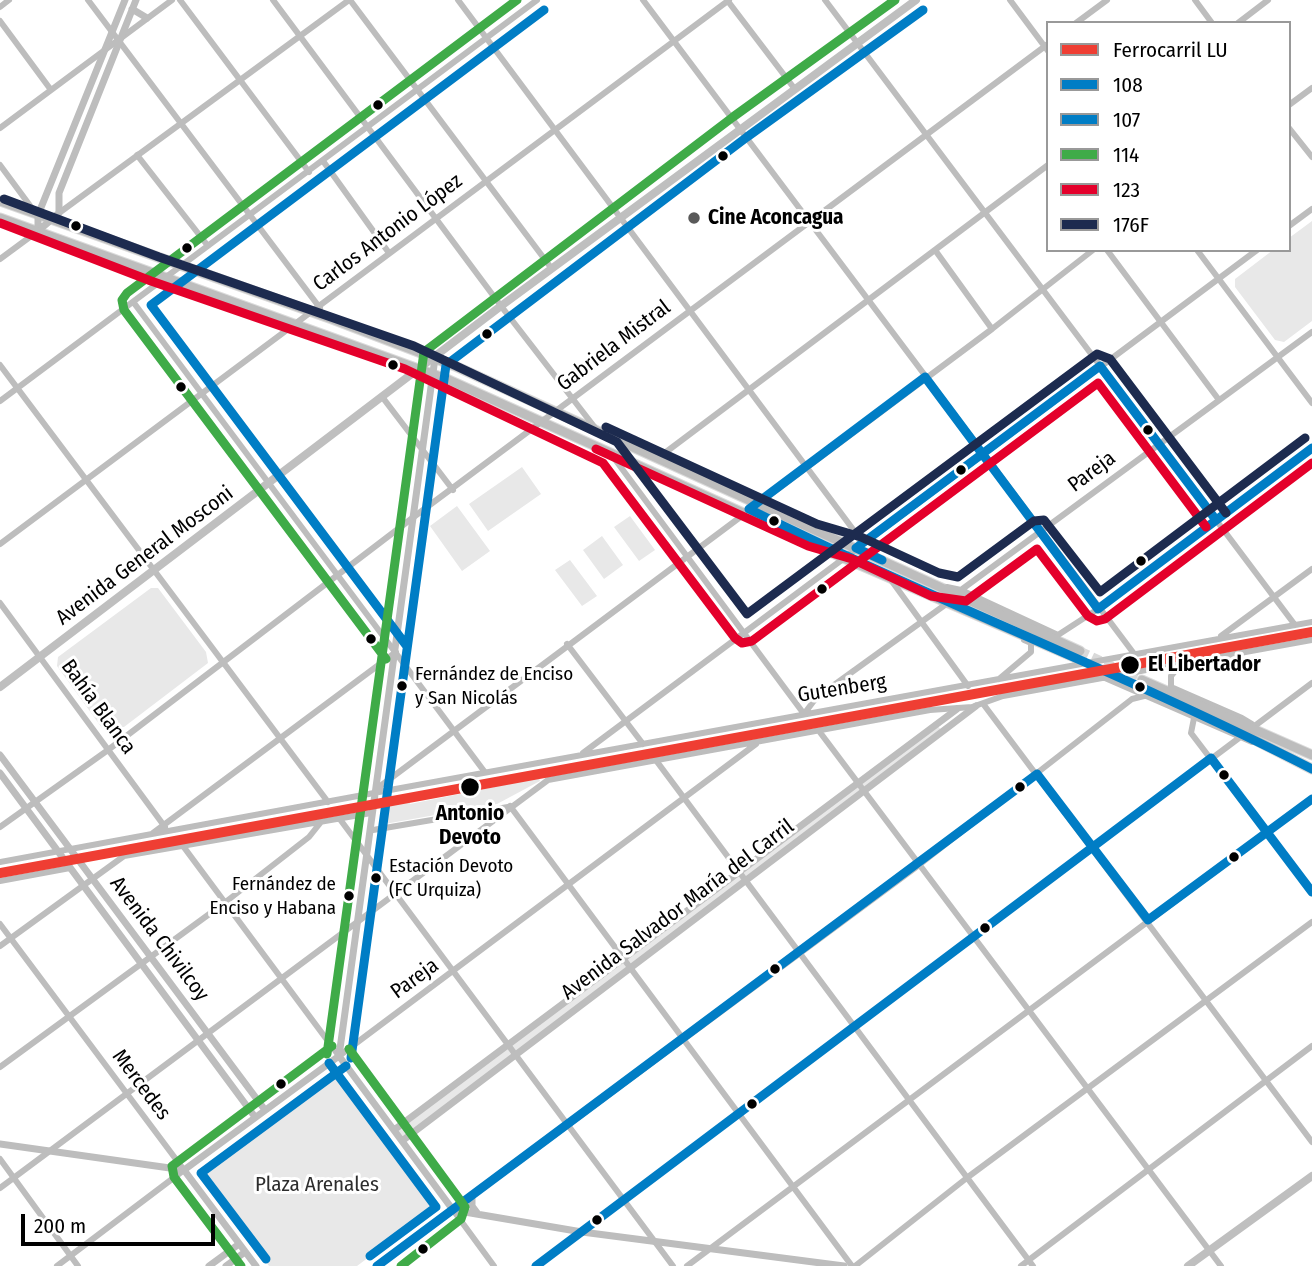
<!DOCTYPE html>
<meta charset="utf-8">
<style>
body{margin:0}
#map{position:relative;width:1312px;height:1266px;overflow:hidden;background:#fff;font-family:"Fira Sans Condensed",sans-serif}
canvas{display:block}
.legend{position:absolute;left:1046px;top:21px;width:245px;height:231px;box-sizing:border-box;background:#fff;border:2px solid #999;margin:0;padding:9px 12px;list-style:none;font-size:21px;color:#000}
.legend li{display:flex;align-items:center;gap:14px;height:35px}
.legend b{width:35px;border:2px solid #999}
.scale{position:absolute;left:21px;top:1214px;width:194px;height:32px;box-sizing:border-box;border:4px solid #000;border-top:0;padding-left:9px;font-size:21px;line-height:24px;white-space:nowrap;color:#000;-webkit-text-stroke:5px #fff;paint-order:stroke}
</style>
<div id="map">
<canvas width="1312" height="1266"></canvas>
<ul class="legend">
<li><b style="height:9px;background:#ef3e33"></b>Ferrocarril LU</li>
<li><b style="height:9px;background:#007dc5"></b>108</li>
<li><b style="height:9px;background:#007dc5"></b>107</li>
<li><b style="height:9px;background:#3fab48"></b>114</li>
<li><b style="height:9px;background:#e4002b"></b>123</li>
<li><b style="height:9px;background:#1d2b4f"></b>176F</li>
</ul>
<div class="scale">200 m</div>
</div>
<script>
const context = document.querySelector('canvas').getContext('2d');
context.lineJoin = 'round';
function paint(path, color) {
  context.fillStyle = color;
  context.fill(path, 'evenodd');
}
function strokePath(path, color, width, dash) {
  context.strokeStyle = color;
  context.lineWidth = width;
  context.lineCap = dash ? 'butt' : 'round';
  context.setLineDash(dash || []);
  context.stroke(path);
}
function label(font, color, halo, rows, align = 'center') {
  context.font = font + ' "Fira Sans Condensed",sans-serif';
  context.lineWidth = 6;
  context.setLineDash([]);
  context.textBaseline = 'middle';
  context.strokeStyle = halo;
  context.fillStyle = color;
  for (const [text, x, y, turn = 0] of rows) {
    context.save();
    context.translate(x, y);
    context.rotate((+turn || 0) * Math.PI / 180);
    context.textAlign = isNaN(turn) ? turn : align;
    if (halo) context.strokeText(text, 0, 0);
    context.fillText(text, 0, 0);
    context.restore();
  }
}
paint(new Path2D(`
 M1312,221V321L1284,342L1275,340L1235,287V279L1273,250H1289V238Z
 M522,467L541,494L488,531L469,504Z
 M457,506L490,551L462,571L430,526Z
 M630,516L655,550L639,561L614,527Z
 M602,536L623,565L604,579L583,550Z
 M570,560L597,596L582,606L555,570Z
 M151,588H158L206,652L208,663L124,727L102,728L57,666L58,657Z
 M937,725L943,732L402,1140L394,1130Z
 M539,778L540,781L497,804L379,825L383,805L409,800L410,804Z
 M332,1074H337L434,1204L433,1209L357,1266H269L202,1174L203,1169Z`), '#e8e8e8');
strokePath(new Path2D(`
 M1080,651L1142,680
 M1076,658L1139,686`), '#d9d9d9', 9, [9, 4.5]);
const primary = new Path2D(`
 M0,201L332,319L455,366L1080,651
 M0,218L449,380L832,553L1076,658
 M1142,680L1312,755
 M1139,686L1236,730L1312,769`);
strokePath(primary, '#dbdbdb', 11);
strokePath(new Path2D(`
 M88,0L320,308
 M180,0L309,172
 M273,0L501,306L596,429
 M350,0L552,269
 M458,0L858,536L861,545
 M643,0L1135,655
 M727,0L794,88
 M825,0L1295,625
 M1010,0L1048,51
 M1195,0L1212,23
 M0,7L9,0
 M0,21L51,90
 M1076,23L1107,0
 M1238,23L1268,0
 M1289,105L1312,88
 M0,128L172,0
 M1289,128L1312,157
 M137,155L208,246
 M323,161L389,253
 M0,165L34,211
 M59,213L349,0
 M1289,226L1312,209
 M935,250L992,329
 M1107,250L1219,400
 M1197,250L1312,403
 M0,259L38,231
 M134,303L484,771
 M0,365L328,802
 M383,398L453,490
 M0,401L537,0
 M611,454L804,714
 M658,458L1048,165
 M0,544L729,0
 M891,580L968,686
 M947,587L961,590L1058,635L1098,609
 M961,590L1312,332
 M0,603L165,827
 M1221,636L1312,569
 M567,644L643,744
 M1180,665L1171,676V687L1242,718L1252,724V728L1312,683
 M1105,678L1252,742
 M999,679L1031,652V643L1024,640
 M984,705L1312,1142
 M804,714L816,698L949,602
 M1194,718L1191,733L1312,892
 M819,731L1221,1266
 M583,753L1257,250
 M655,759L1033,1266
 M379,787L992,329L1093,250
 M379,792L1312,622
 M510,806L852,1266
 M339,818L673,1266
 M0,827L108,750L415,516L1048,44
 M373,830L508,807
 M153,833L396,652
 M183,846L339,1056L756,744
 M0,862L374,793
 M0,881L70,868
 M0,924L184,1170L57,1266
 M0,946L124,856L371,813
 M0,1067L223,904L309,837L321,822
 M0,1159L78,1266
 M0,1188L548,780L930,710L972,707L1003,696L1312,640
 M494,1266L453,1210L919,865L1132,699L1144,696
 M536,1266L1239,738
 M687,1266L1312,799
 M855,1266L968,1177L1312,922
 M1021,1266L1312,1046`), '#bdbdbd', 6);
strokePath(new Path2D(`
 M132,9L147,18
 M38,231L59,213V193L136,0
 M38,231V215L125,0
 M1098,609L1312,448
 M0,755L265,1110
 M0,773L255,1117
 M339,1056L435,358
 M339,1056L453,1210
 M394,1130L957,709
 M402,1141L976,706
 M0,1144L184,1170
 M184,1170L339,1056
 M184,1170L256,1266
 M472,1195V1206L478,1214
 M453,1210L582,1232L844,1266
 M209,1266L239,1244
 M226,1266L245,1252
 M377,1266L453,1210`), '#bdbdbd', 7);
strokePath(new Path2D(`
 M0,687L501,306L916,0
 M1188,1266L1312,1176`), '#bfbfbf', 8);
strokePath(primary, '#bdbdbd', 9);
strokePath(new Path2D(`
 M1312,448L1098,609L925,377L749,509C934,601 1128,675 1312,769
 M882,560L856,548L1100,366L1216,520
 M377,1266L1037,774L1148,920L1312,799
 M536,1266L1211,758L1312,892`), '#007dc5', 9);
strokePath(new Path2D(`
 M406,645L151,305L544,10
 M351,1058L446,365L747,137L923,10
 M329,1063L436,1207L370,1256
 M266,1259L201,1173L346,1066`), '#007dc5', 9);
strokePath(new Path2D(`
 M386,659L124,310L122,300L127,293L517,0
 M349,1049L465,1207L461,1219L401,1266
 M327,1054L424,352L733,117L895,0
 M241,1266L174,1177L172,1166L332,1046`), '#3fab48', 9);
strokePath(new Path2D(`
 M0,223L151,281L405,369L603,463L735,638L742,643L752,641L1098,383L1206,527
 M596,449L808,546L852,559L931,596L966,601L1037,549L1088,616L1097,621L1105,619L1312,463`), '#e4002b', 9);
strokePath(new Path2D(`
 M4,199L159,257L414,346L617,442L747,614L1097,354L1110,359L1226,513
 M606,427L817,524L861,537L939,573L958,577L1034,521L1044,520L1100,592L1305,438`), '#1d2b4f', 9);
strokePath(new Path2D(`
 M0,873L1312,632`), '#ef3e33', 10);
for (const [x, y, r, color] of [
 [378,105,6,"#000"],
 [723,156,6,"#000"],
 [694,218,7,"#595959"],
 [76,226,6,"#000"],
 [187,248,6,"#000"],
 [487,334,6,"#000"],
 [393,365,6,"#000"],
 [181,387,6,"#000"],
 [1148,430,6,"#000"],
 [961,470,6,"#000"],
 [774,521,6,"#000"],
 [1141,561,6,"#000"],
 [822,589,6,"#000"],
 [371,639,6,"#000"],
 [1130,665,10,"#000"],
 [402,686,6,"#000"],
 [1140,687,6,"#000"],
 [1224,775,6,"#000"],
 [470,787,10,"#000"],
 [1020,787,6,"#000"],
 [1234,857,6,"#000"],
 [376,878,6,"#000"],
 [349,896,6,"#000"],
 [985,928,6,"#000"],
 [775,969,6,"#000"],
 [281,1084,6,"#000"],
 [752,1104,6,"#000"],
 [597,1220,6,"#000"],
 [423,1249,6,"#000"]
]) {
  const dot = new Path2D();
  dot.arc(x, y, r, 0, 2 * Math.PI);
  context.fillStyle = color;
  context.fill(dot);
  strokePath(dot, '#fff', 2.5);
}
label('19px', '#000', '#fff', [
 ["Fernández de Enciso",415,675],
 ["y San Nicolás",415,699],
 ["Estación Devoto",389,867],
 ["(FC Urquiza)",389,891],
 ["Fernández de",336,885,"right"],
 ["Enciso y Habana",336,909,"right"]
], 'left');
label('bold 21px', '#000', '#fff', [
 ["Cine Aconcagua",708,218]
], 'left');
label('21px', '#000', '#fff', [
 ["Carlos Antonio López",388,233,-37],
 ["Gabriela Mistral",614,346,-37],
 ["Pareja",1092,472,-37],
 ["Avenida General Mosconi",145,556,-37],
 ["Gutenberg",842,689,-9],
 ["Bahía Blanca",98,707,54],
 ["Avenida Salvador María del Carril",678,910,-37],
 ["Avenida Chivilcoy",159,939,53],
 ["Pareja",415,979,-36],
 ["Mercedes",141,1085,53]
]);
label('bold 21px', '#000', '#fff', [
 ["El Libertador",1148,665],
 ["Antonio",470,814,"center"],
 ["Devoto",470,838,"center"]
], 'left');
label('21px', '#2d2d2d', '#fff', [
 ["Plaza Arenales",317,1185]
]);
</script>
